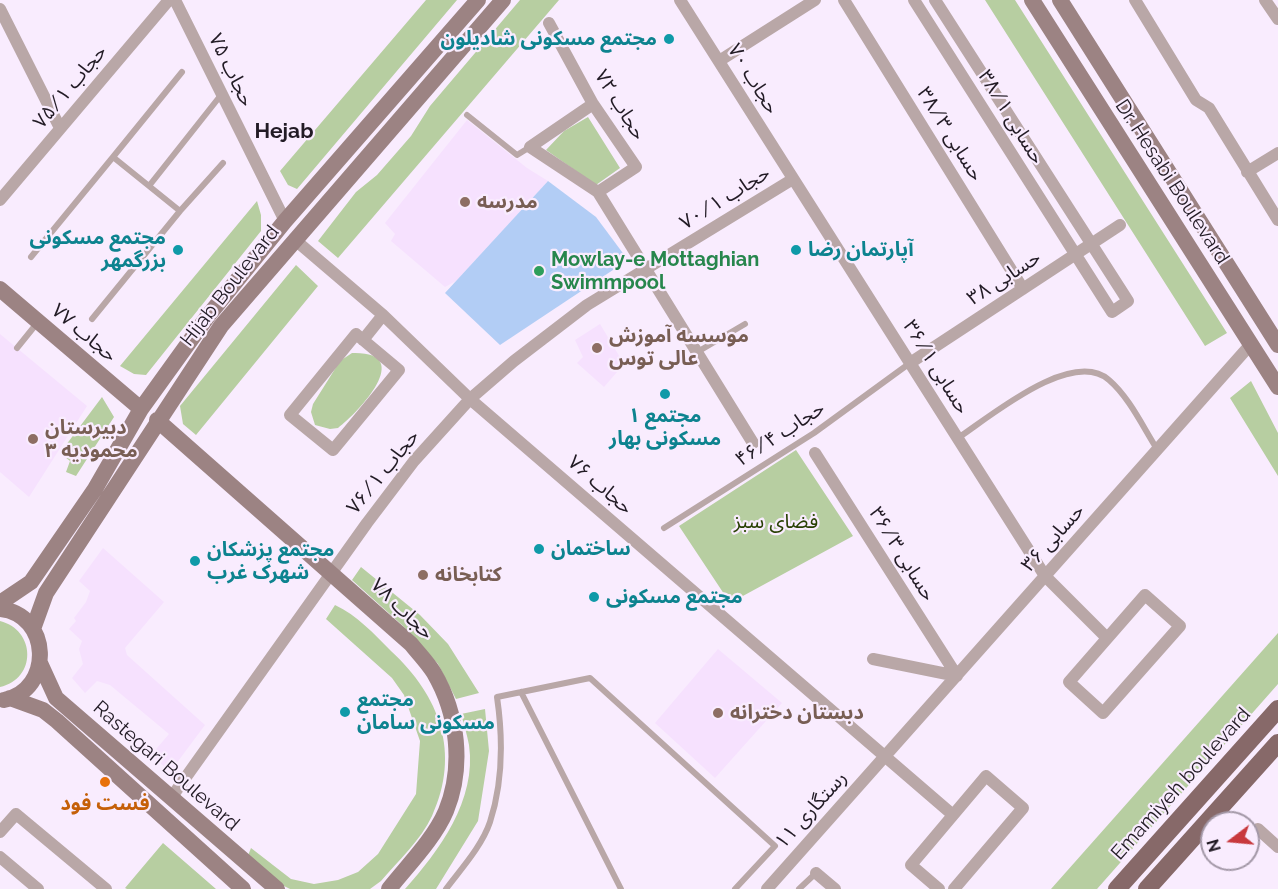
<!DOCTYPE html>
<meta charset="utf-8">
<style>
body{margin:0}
#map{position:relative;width:1278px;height:889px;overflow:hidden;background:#f9ecfe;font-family:Raleway,sans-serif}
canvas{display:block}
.north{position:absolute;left:1200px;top:811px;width:60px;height:60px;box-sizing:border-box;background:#f9ecfe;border:2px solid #a398a7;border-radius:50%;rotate:254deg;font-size:16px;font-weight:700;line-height:24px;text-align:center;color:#221b25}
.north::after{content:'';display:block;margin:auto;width:21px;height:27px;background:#c8393d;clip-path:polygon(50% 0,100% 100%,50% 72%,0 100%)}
</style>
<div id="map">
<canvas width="1278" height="889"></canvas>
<div class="north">N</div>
</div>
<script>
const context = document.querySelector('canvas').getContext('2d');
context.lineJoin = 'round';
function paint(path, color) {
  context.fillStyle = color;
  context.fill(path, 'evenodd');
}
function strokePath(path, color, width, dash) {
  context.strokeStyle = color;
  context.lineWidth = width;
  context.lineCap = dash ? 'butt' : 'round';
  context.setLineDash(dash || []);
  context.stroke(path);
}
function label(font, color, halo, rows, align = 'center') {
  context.font = font + ' Raleway,"Noto Sans Arabic",sans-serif';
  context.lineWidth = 4.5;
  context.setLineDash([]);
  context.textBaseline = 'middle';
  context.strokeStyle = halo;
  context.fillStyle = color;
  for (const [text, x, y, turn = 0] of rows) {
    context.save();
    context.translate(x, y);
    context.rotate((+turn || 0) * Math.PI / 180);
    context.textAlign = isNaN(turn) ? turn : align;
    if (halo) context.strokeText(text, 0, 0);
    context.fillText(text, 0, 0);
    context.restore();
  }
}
paint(new Path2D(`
 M467,120L527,168L548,181L456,281L445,287L391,241L395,234L385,223Z
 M600,324L624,364L604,387L577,363L583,357L575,340Z
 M0,334L87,406L29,497L0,472Z
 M103,548L164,602L125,648L127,655L205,725L173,768L167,769L151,755L169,734L110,685L97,681L85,693L72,678L83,664L79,649L82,641L69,629L76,621L74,618L86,602L90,591L79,581Z
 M718,649L782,703L715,778L655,723Z`), '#f6e1fe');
paint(new Path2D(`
 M426,0H457L297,189L288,185L280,171Z
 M520,0H559L338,258L318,241L356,192L377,175L411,136L430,106Z
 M985,0H1015L1227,333L1205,346Z
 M588,117L620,168L596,185L546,150L564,131Z
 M257,201L261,215V231L146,375L134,374L120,366Z
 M296,265L318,286L196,435L183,424L180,406Z
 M352,353C416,351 360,411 338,428L330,429L315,425L311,412L313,404L340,361Z
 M1251,381L1278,433V476L1230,398Z
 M102,397L114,417L76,476L66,472L70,461L60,453Z
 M796,450L853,536L730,603L679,526Z
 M361,567L420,615L448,644L479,693L456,699L438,664L402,625L352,580Z
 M335,605C357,615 374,634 391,651C440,696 461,753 432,816C421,840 398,861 381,881L370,889H290L276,882L247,858L251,848L291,879L314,884L338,880L358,872L378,854L416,794L420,741L404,695L392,678L326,619Z
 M0,621C36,630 37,679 0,687Z
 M1278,633V684L1097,889H1051Z
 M485,709L489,751L478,821L436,889H405C439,851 477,800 469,745C467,735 464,724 461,714Z
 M163,843L216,889H127L125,888Z`), '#b7cea1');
paint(new Path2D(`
 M548,181L596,217L628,260L500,345L445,293Z`), '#b2cdf5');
strokePath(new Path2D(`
 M182,72L113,157L149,186L221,95
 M467,115L517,155L530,147
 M149,186L180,211L223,163
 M31,257L113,157
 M92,319L180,211
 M17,348L38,322
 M699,351L745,324
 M958,438C991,416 1072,348 1109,380C1129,397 1143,427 1157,449
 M664,528L814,433L910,363
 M521,692L621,889
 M446,889C461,869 482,846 490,822C503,782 503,738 497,697L590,678L775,846L735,889
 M799,889L816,873`), '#b9a7a7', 6);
strokePath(new Path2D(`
 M175,0L285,221
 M680,0L1045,576L1107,638
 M844,0L1023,289
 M914,0L1112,312L1128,301L935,0
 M1135,0L1196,100L1209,108L1278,220
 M1265,0L1278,19
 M0,9L60,128
 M549,23L593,104L636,167L598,192
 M719,61L815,0
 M593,104L530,147L598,192L753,443
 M1247,172L1278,153
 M0,200L169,0
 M294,239L383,315L470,399L953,815
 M356,334L399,370L333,450L290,415Z
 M363,340L383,315
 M910,363L1120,225
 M815,453L957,676
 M1145,595L1180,626L1103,713L1069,682Z
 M873,659L957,676
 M171,798L367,523L414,461L470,399L514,361L587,305L793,179
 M1258,829L1278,847
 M0,832L16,814L106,889
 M0,857L38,889
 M816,873L835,889
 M767,889L1251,344
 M939,889L911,865L986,776L1023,808L954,889`), '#b9a7a7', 12);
strokePath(new Path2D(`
 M1032,0L1278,387
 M1060,0L1278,345
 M0,289L141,409
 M157,420L411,644C419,654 428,663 434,673C458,714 464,767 446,811C434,839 408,865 389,889
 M0,603L31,582L95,489L141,409L208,316L285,221L478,0
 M0,609C51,614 54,690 4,700
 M33,629L46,593L221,326L503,0
 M40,663L56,698L277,889
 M10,698L43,710L57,721L243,889`), '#9c8383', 16);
strokePath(new Path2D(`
 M1117,889L1278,709
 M1147,889L1278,743`), '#876969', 18);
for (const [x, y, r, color] of [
 [669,39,6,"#0f9aa8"],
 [465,202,6,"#8d6e63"],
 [178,250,6,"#0f9aa8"],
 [796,250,6,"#0f9aa8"],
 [539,271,6,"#2e9e5b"],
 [597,348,6,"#8d6e63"],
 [665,394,6,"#0f9aa8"],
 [33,439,6,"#8d6e63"],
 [539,549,6,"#0f9aa8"],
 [195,561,6,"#0f9aa8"],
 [423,575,6,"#8d6e63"],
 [594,597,6,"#0f9aa8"],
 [345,712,6,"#0f9aa8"],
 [718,713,6,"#8d6e63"],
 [105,782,6,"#e8710a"]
]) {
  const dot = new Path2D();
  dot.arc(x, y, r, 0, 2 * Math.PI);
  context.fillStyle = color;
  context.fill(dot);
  strokePath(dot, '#f9ecfe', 2);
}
label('bold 20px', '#0d838f', '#f9ecfe', [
 ["مجتمع مسکونی شادیلون",657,39,"right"],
 ["مجتمع مسکونی",166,238,"right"],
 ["بزرگمهر",166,261,"right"],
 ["آپارتمان رضا",808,250],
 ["۱ مجتمع",665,416,"center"],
 ["مسکونی بهار",665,439,"center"],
 ["ساختمان",551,549],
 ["مجتمع پزشکان",207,550],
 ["شهرک غرب",207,573],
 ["مجتمع مسکونی",606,597],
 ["مجتمع",357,700],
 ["مسکونی سامان",357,723]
], 'left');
label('20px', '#221b25', '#f9ecfe', [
 ["حجاب ۷۵",231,70,64],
 ["حجاب ۷۰",753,79,58],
 ["حجاب ۷۵/۱",70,87,-50],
 ["حجاب ۷۲",620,105,58],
 ["حسابی ۳۸/۱",1011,117,58],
 ["حسابی ۳۸/۳",950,134,58],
 ["Dr. Hesabi Boulevard",1172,182,57],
 ["حجاب ۷۰/۱",725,198,-32],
 ["حسابی ۳۸",1004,278,-33],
 ["Hijab Boulevard",230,286,-52],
 ["حجاب ۷۷",84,333,40],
 ["حسابی ۳۶/۱",936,367,58],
 ["حجاب ۴۶/۴",780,434,-33],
 ["حجاب ۷۶/۱",383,472,-51],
 ["حجاب ۷۶",600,485,41],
 ["حسابی ۳۶",1053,538,-48],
 ["حسابی ۳۶/۳",902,554,58],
 ["حجاب ۷۸",402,609,44],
 ["Rastegari Boulevard",166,766,41],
 ["Emamiyeh boulevard",1181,784,-48],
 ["رستگاری ۱۱",811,810,-48]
]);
label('bold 20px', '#785e54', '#f9ecfe', [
 ["مدرسه",477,202],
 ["موسسه آموزش",609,336],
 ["عالی توس",609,359],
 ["دبیرستان",45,428],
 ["محمودیه ۳",45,451],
 ["کتابخانه",435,575],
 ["دبستان دخترانه",730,713]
], 'left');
label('bold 20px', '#27864d', '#f9ecfe', [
 ["Mowlay-e Mottaghian",551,260],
 ["Swimmpool",551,283]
], 'left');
label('20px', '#284003', '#f9ecfe', [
 ["فضای سبز",776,522]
]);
label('bold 20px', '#c56008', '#f9ecfe', [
 ["فست فود",105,804]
]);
label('bold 21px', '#221b25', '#f9ecfe', [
 ["Hejab",284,132]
]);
</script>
